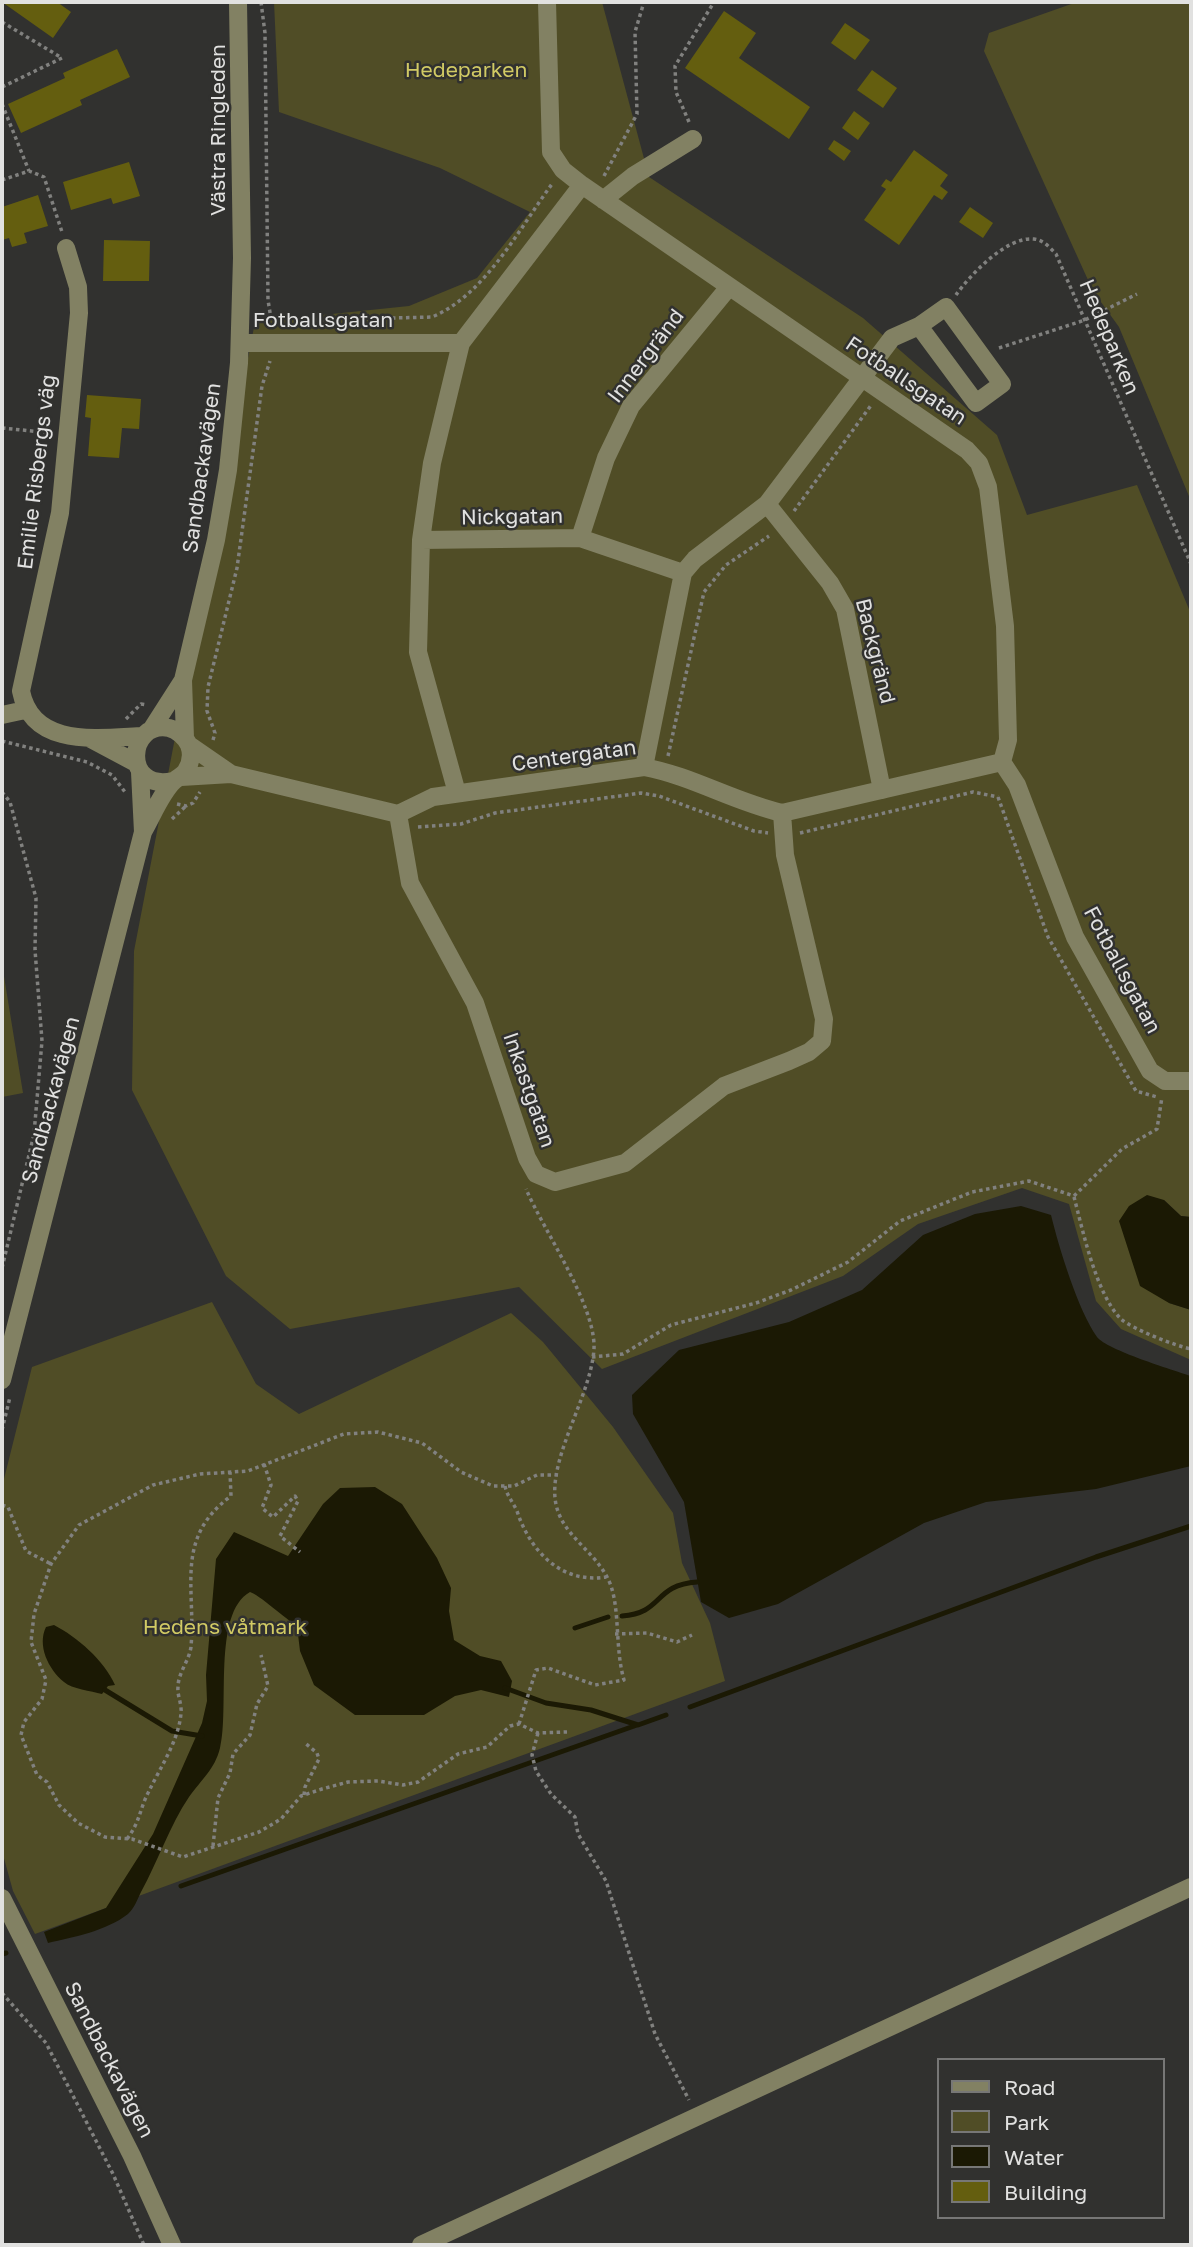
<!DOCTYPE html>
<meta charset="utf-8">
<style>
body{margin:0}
#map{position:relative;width:1193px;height:2247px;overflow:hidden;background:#31312f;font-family:"Golos Text",sans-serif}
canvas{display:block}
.frame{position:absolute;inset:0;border:4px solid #e1e1e0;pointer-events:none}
.legend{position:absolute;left:937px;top:2058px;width:228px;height:161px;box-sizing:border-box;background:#31312f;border:2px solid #777776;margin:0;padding:9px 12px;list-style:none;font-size:21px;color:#e1e1e0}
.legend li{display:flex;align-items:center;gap:14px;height:35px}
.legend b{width:35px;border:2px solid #777776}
</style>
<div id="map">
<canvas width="1193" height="2247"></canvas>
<div class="frame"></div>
<ul class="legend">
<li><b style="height:9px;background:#828163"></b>Road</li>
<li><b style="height:19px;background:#504d26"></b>Park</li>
<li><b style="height:19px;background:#1b1904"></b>Water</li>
<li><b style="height:19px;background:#645e0f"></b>Building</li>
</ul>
</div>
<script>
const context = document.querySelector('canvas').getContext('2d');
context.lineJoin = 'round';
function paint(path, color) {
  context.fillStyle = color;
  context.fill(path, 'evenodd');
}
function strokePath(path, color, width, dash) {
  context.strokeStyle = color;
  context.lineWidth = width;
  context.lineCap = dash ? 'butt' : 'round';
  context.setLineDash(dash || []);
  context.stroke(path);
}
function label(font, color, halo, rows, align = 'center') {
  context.font = font + ' "Golos Text",sans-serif';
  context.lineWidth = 5;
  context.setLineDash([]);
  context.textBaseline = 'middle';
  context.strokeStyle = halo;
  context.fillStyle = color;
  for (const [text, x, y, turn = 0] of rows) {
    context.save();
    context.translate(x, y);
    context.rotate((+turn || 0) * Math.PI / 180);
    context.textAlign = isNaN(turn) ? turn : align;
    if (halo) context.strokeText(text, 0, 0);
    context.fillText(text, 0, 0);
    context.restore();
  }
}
paint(new Path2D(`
 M274,2H602L649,177L863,318L997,435L1027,515L1137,485L1191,614V1217L1181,1216L1164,1200L1169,1303L1191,1310V1360L1121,1329L1096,1301L1069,1204L1022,1188L918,1224L843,1276L602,1369L519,1287L290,1329L226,1276L132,1090L134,951L255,322L409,306L477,278L530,212L440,168L279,112Z
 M1077,2H1191V501L1119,327L1093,291L984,51L989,33Z
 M2,964L23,1093L2,1097Z
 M212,1302L256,1384L299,1414L511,1313L543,1342L613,1427L673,1513L682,1563L710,1623L725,1681L35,1934L13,1891L2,1851V1487L32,1367Z`), '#504d26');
paint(new Path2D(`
 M1147,1195L1164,1200L1181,1216L1191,1217V1310L1169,1303L1140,1286L1119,1221L1129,1206Z
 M1021,1206L1051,1215C1059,1248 1078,1310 1097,1337C1107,1350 1173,1370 1191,1376V1466L1096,1489L986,1502L924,1523L778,1604L729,1618L701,1602L684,1502L633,1414L632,1395L679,1350L789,1322L862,1290L923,1235L975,1214Z
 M375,1487L402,1504L437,1558L451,1588L449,1611L454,1640L480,1656L501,1661L512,1681L509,1697L481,1690L455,1696L424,1715H355L314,1685L300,1651L297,1626C286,1619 258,1594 250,1592C212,1613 230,1709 220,1748C215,1769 201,1780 189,1797C170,1825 158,1861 141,1892C138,1898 134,1909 128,1914C106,1931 74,1937 48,1943L44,1932L106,1908L153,1834L202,1723L207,1701L206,1675L216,1559L234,1532L288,1556L323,1504L340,1488Z
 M54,1625C77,1637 104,1660 115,1685L108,1686L102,1694C91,1691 72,1689 64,1682C48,1669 37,1645 46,1627Z`), '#1b1904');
strokePath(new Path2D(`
 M622,1616C664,1613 653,1585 697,1582
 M575,1628L608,1617
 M505,1688L546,1703L591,1710L638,1725L666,1715
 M105,1690L172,1731L202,1736
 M690,1707L1096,1557L1191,1526
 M181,1886L637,1725
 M2,1954L6,1953`), '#1b1904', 5);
paint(new Path2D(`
 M2,2H57L71,12L53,38Z
 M724,11L756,33L739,58L810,107L789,139L685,68Z
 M845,23L870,40L855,60L831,43Z
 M117,49L130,77L80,100L82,105L21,133L8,104L65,78L63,73Z
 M872,70L897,88L883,108L857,90Z
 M854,111L870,123L858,140L842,128Z
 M834,140L851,151L844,161L828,149Z
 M914,150L948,175L940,186L948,192L942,200L934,195L899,245L864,220L886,189L881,186L886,179L891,182Z
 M129,162L140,196L113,204L111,198L71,210L63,182Z
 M38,195L48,226L24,233L27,243L12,247L9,238L2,240V207Z
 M970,207L993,223L983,238L959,222Z
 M104,240L150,241L149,281H103Z
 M87,395L141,399L139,429L122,428L119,458L88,456L91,418L85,417Z`), '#645e0f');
strokePath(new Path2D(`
 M261,2L265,33L268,300L272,325
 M2,22L62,58L2,87
 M2,104L29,171
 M689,122L676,92L675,66L714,2
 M604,176L637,114L635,32L644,2
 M2,180L29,171L44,177L62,232
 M956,295C970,275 1007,236 1034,239C1044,240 1050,248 1056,254L1191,564
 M273,321L432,317C485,295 519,229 552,184
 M999,348L1085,320L1137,294
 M2,428L52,433
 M794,511L872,404
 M126,719L141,704L147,705
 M213,740L215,733L207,711L208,687L237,568L262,386L270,361
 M2,741L87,762L112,775L125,792
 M668,756L704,592L726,565L769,536
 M2,792L10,802L36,898L35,950L42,1041L34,1134L2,1268
 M998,797L1048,937L1136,1091L1157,1097
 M177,804L186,806L193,803L200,792
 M172,819L186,806
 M418,827L461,824L495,813L641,793L659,796L754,831L768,833
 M800,833L973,792L998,797
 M1074,1196L1122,1149L1157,1129L1162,1097
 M1074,1197C1083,1231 1096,1294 1121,1319C1132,1329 1176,1346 1191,1349
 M592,1357L623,1354L671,1325L756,1303L791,1290L848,1262L900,1221L972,1192L1029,1181L1074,1196
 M2,1430L10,1397
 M264,1464L271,1485L262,1508L273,1517L295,1496L298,1501L280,1536L300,1552
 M558,1475H537L514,1486H493L461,1472L422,1443L378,1432L344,1434L248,1471L200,1474L153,1485L79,1525L51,1564L34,1614L31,1642L46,1680L42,1699L24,1722L21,1735L37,1775L47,1782L59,1805L78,1823L105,1837L132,1839L183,1857L259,1832L281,1819L301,1796L322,1789L348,1782L378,1781L403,1785L418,1782L458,1754L487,1747L510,1726L519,1724L538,1733L567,1732
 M505,1486C507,1496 513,1502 517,1511C530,1551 561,1584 606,1577
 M2,1505L8,1507L26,1551L51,1564
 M615,1634L647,1633L677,1642L692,1635
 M519,1724L536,1670L548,1668L595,1685L624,1680C615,1649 620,1613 611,1586C598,1550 559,1537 555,1498C551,1453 591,1395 594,1349C596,1306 544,1231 526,1189
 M538,1733L532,1755L536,1771L551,1794L575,1817L578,1834L606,1881L655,2034L689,2100
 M304,1795L305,1787L319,1759L317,1753L305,1743
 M127,1839C141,1820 139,1810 149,1791C160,1768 179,1740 181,1713C182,1704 177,1695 178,1687C178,1673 189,1661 191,1647C196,1587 174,1538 231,1496L230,1472
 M213,1846L218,1798L230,1773L233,1754L250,1735L257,1704L268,1686L261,1655
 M2,1993L46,2043L113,2174L144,2245`), '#81817f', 3.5, [3.5, 3.5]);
strokePath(new Path2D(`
 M547,2L551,152L563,170L582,185
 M603,200L633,176L693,139
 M66,248L78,287L79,313L60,513L21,691C32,748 97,738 143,736
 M240,343H461L582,185L967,450L979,463L988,487L1005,626L1008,740L1002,762L1017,785L1075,937L1150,1071L1165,1081H1191
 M767,504L830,583L845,609L882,790
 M580,538L606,458L631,406L729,287
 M421,540L580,538L683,573
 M2,715L25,710
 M151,730L183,680
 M185,738L183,680L216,540L228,470L239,363L242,258L238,2
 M91,739L136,763
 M189,745L231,774
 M644,767L683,573L695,559L767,504L892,338L919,326L976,403L1002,384L946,307L919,326
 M140,772L143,832
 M181,777L231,774L398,814L433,797L644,767C692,776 734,802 782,813L1002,762
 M457,793L418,652L421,540L432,463L461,343
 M398,814L410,883L475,1003L527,1158L536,1174L555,1182L625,1163L724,1086L789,1061L809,1052L822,1041L824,1019L785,855L782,813
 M2,1380L143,832C152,817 161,793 174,781C178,777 183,776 186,771C191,763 192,753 189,745C185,737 177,730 169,728C127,720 122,792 173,781
 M2,1898L132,2156L172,2245
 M421,2245L1191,1887`), '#828163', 18);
label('21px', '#d1ca64', '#31312f', [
 ["Hedeparken",466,70],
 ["Hedens våtmark",225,1627]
]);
label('21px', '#e1e1e0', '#31312f', [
 ["Västra Ringleden",218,130,-90],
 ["Fotballsgatan",323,320],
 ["Hedeparken",1109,337,67],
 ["Innergränd",646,356,-53],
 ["Fotballsgatan",906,381,34],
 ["Sandbackavägen",202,468,-82],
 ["Emilie Risbergs väg",37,472,-83],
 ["Nickgatan",512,517,-1],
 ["Backgränd",875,651,76],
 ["Centergatan",574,756,-8],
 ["Fotballsgatan",1122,970,62],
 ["Inkastgatan",529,1090,71],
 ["Sandbackavägen",51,1100,-75],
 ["Sandbackavägen",109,2060,63]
]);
</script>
